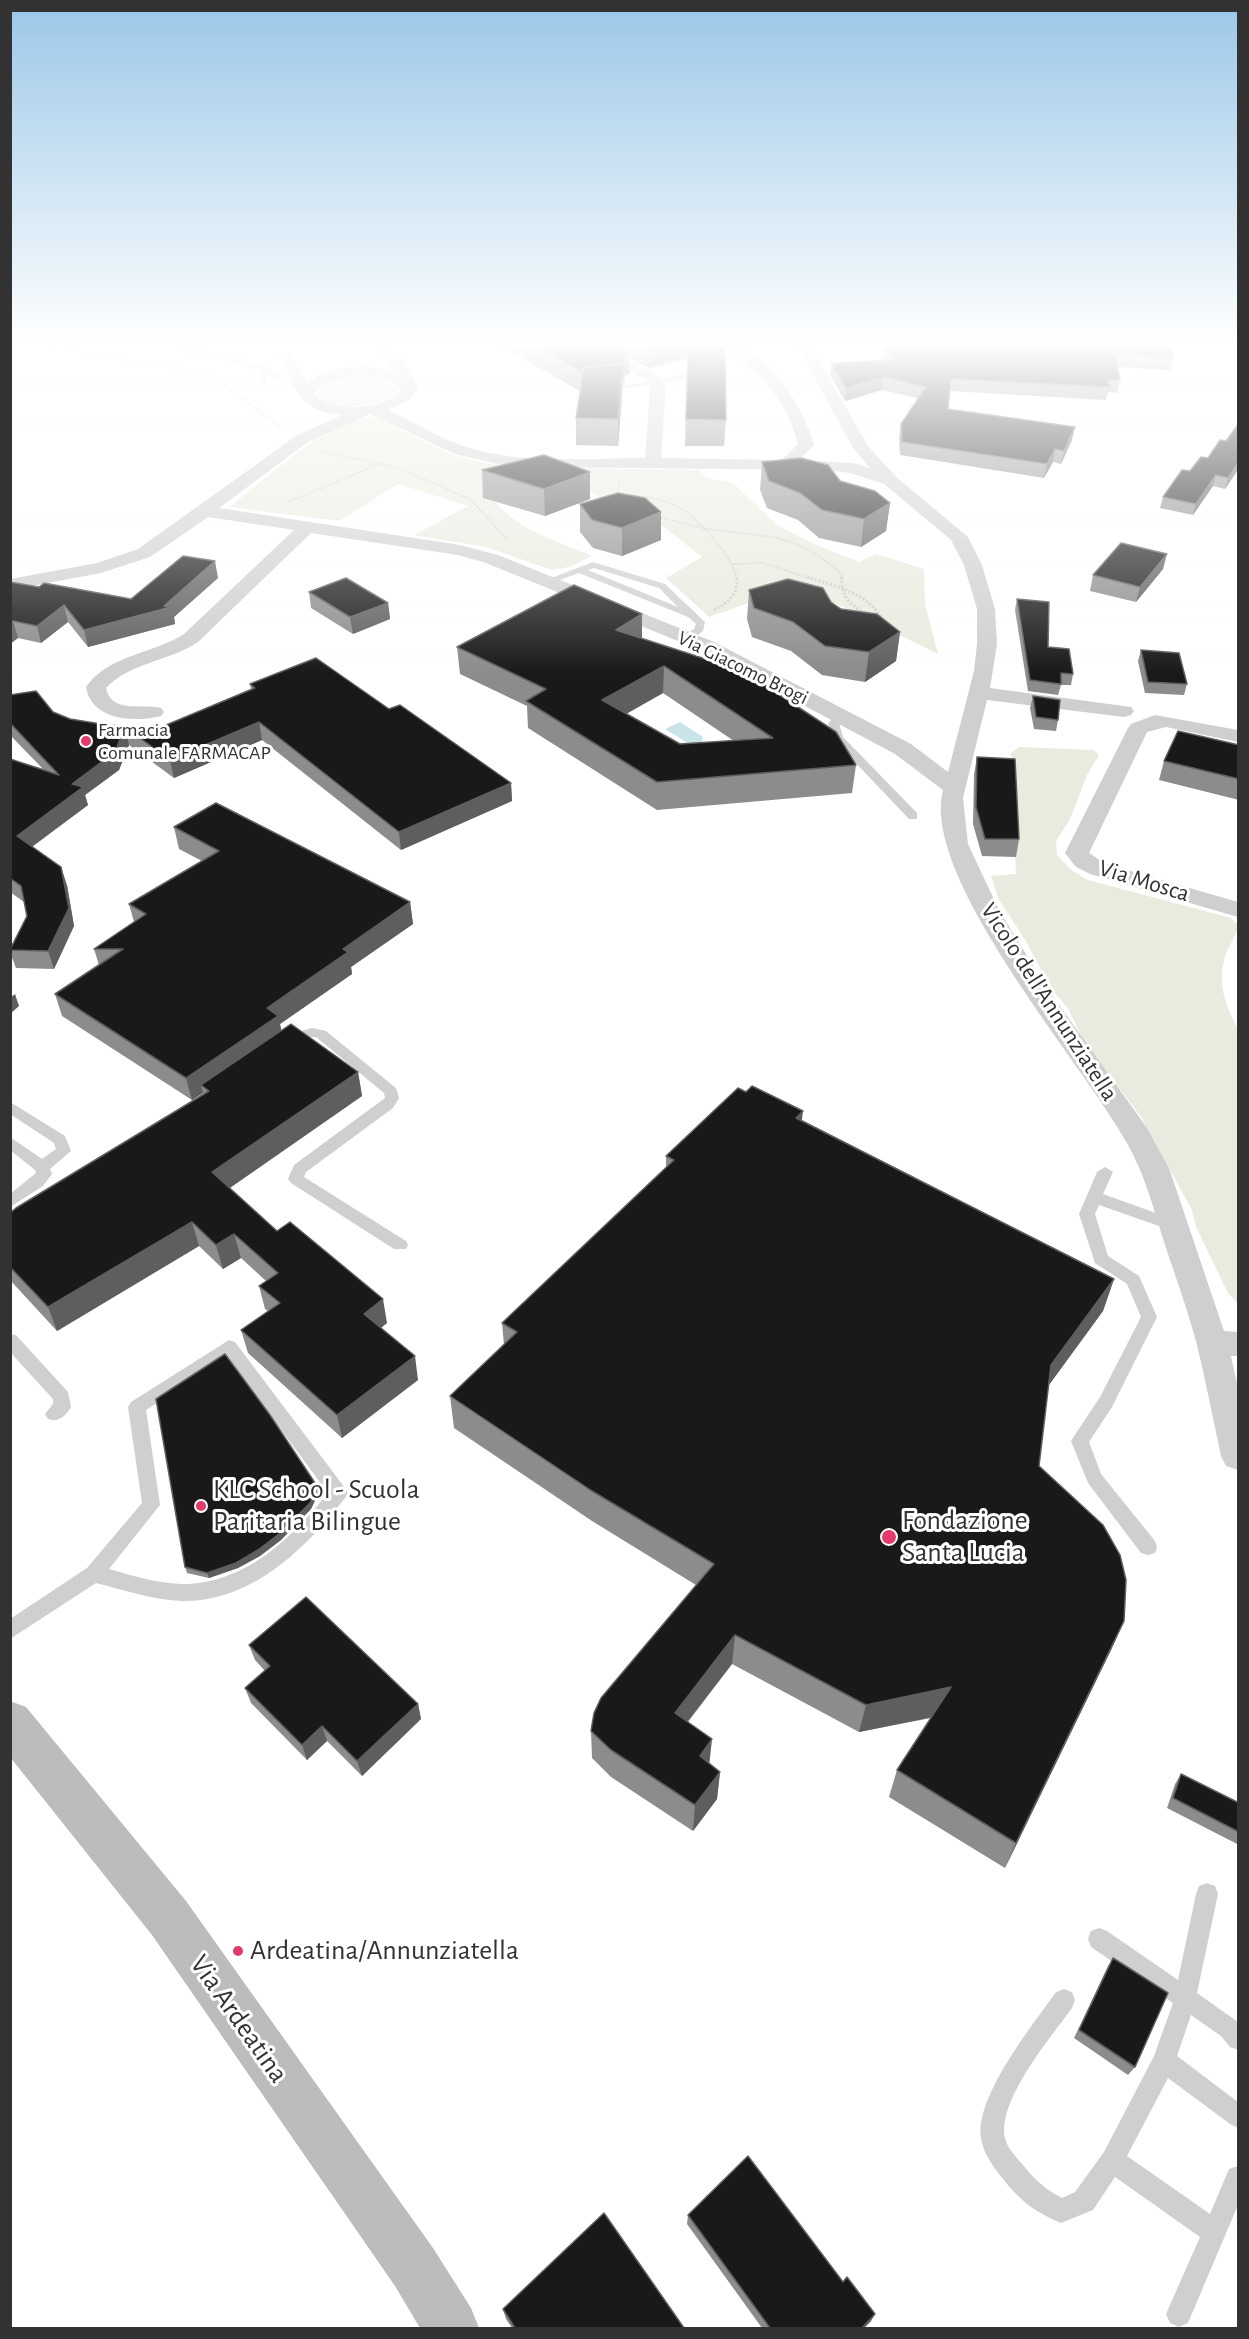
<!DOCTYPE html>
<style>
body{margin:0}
#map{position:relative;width:1249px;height:2339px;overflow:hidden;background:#fff;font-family:"Alegreya Sans",sans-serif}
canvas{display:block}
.frame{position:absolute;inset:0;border:12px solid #323232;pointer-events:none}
</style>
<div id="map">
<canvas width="1249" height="2339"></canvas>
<div class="frame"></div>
</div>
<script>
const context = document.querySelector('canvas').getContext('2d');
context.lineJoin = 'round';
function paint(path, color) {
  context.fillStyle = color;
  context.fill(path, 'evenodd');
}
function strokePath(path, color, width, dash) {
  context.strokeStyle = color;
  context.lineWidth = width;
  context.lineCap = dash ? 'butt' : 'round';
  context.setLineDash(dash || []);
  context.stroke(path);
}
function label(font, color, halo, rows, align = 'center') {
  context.font = font + ' "Alegreya Sans",sans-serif';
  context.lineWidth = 6;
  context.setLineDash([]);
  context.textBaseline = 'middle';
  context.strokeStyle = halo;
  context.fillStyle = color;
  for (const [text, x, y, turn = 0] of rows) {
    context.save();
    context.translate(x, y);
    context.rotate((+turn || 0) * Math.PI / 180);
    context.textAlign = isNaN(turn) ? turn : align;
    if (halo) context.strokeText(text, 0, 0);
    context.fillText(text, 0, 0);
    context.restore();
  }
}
paint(new Path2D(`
 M362,375L386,378L397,387L396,392C379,409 338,411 319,396L318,391L321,386L337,378Z
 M377,417L449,454L490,464L518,466L487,492C514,530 551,538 592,556L569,567L552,570L486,547L414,535L468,506L398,484L339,521L230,507C269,477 328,418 377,417Z
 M574,468L699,470L706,478L733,483L777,525L814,544L859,562L876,554L924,569L925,604L938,654L799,585L709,617L666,578L702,557L655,520L621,512L577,483Z
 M1019,747L1094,750L1099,755L1087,775L1070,819L1056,841L1057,855L1071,870L1088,880L1231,918L1238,925C1237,934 1231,942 1227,951C1216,980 1224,1003 1238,1029V1304L1228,1293L1196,1227L1192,1210L1141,1117L1083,1040L1068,1008L1051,989L1026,941L999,900L991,876L1016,874L1011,753Z`), '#e8ebde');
paint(new Path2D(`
 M680,722L703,737L701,749L688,748L686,742L665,729Z`), '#c9e4e9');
strokePath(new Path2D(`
 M158,346L224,357L265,369L263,381
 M265,369L280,378`), '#c9e4e9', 5);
strokePath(new Path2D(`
 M44,346L210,374L281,427
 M323,452L396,467L470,499L508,540
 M623,495C667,498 684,504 713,538C723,550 733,563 737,579
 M617,497L620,481
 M289,502L379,464
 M658,517L707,529L774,537L796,544L818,555L842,574L841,579
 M734,564L763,563L812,579`), '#ccc', 2, [1.5, 1.5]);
strokePath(new Path2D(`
 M807,577C837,587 867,592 883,620
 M842,577C840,596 851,606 867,614
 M714,610C729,602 738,595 737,577`), '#ccc', 3, [2, 2]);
paint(new Path2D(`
 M705,369H708V373L656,385L605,390L601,388L656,381Z
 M593,562L665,584L705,622L703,631L691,640H683V636L694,629L696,624L688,617L579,573L546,585L541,582ZM594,568L659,588L678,607L588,570Z
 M839,713L844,716L839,723L843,737L917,813V819H909L834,740L828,723Z
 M312,1028L326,1031L396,1088L399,1098L393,1108L306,1172L304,1177L406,1241L408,1245L406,1249H394L291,1183L288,1179L294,1165L385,1098L384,1093L316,1037H309L289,1048L282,1043L295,1033Z
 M10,1102L65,1136L71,1151L50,1169L52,1174L43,1186L10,1207V1194L36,1173L35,1170L10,1150V1137L42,1159L56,1149L54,1143L10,1114Z
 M1105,1167L1113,1172L1103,1194L1181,1222L1184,1226L1181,1230L1176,1232L1099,1205L1095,1214L1108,1256L1139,1276L1157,1317L1112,1407L1089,1442L1101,1474L1155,1541L1157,1547L1155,1553L1148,1555L1141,1553L1088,1483L1071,1441L1100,1397L1141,1317L1127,1284L1095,1263L1079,1214L1097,1172Z
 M10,1334L16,1335L68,1392L71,1407C66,1416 58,1423 48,1419L45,1414L53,1404V1399L10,1352Z
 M229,1340L235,1342L345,1488L348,1493L345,1498C305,1549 252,1602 182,1601C153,1600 124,1590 96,1583L10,1639V1619L87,1568L142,1503L128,1407L131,1402ZM227,1357L328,1493C292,1538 244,1585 181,1584C157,1583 133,1576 109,1569L160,1505L146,1410Z
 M1207,1883L1215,1886L1218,1894L1197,1993L1238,2022V2050L1230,2047L1221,2036L1191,2015L1177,2056L1238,2102V2128L1230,2124L1168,2078L1127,2156L1210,2214L1229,2169L1238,2166V2205L1188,2323L1179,2327L1170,2323L1166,2314L1200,2237L1115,2177L1093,2210L1061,2223C1036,2213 1019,2200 1003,2179C994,2168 983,2153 981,2138C975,2096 1033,2025 1056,1992L1064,1989L1072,1992L1075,2000L1072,2008C1051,2037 997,2101 1005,2138C1007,2148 1017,2158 1023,2165C1034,2179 1046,2190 1062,2198L1075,2192L1104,2152L1154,2056L1173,2003L1091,1947L1088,1939L1091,1931L1099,1928L1107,1931L1178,1980L1196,1894L1199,1886Z`), '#cfcfcf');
paint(new Path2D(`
 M374,346H389L405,363L418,387L410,399L388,410C415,422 439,439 467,447C522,465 588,458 645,458L650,387L645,380L585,346H603L655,374L666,386L661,458L782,460L798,444C790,412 773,387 748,366C740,359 729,354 722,346C727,346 735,345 740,347C775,360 805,412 814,445L799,460L853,463L870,468L853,448L797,346H811L868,446L896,477L968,537L982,565L995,609L997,644L990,688L1131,707L1134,711L1131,715L1124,717L987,700L963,798L968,844L999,910L1045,985L1147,1128L1169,1168L1224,1331L1238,1332V1356H1231L1238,1388V1470L1226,1466L1221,1456C1213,1419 1206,1382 1197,1345C1188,1311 1176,1278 1165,1245C1154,1210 1145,1175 1127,1143C1084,1064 920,878 943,790L895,754L700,650L486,563L458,555L311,533L198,642C170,661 129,663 106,688C111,714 142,703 161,708L164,712L161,716C134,723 91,720 86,687C108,655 153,654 184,634L294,530L208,517L150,557L101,573L10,590V579L97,563L138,549L296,436L342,415C296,410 299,388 278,355L280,352H290L307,383C331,364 366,364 394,371ZM357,375L386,378L402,388C387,411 334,413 314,394C324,380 340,378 357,375ZM370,414L455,454L493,463L537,467L827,470L850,473L884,484L951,540L964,565L977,609V644L974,671L948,772L911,744L714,642L498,555L460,545L219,508L308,442Z
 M1155,715L1238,730V742L1166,727L1147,732L1089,853L1106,864L1238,902V917L1090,874L1076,867L1065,853L1128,728L1131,724Z`), '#cfcfcf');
paint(new Path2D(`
 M10,1701L26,1707L186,1901L433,2248L471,2308L479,2328H420L395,2286L152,1935L10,1757Z`), '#bcbcbc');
paint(new Path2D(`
 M496,346H710L726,420L724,446H685L687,358L649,368L629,358V374L625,375L624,383H623L618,446L576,445V418L580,391L505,348Z
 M1171,346L1173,358L1170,370L1117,367L1120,380L1117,393L1108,392L1106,400L950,391L948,409L1072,440L1061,464L1053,462L1044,478L900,455L899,437L901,424L918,398L882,390L845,401L830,375L831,363L883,361L884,348L937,352Z
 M1239,423V468L1225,489L1213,486L1193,515L1160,508L1163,497L1190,471L1208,458L1226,441Z
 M762,462L840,481L890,503L886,531L861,547L819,538L798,520L767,508L760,490Z
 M482,470L590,499L545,516L483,498Z
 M580,504L661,540L622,556L593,548L580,532Z
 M1163,569L1136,602L1090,591L1093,575Z
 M218,578L174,617L175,624L88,647L68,622L41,643L18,638L10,644V582L39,587L131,599Z
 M749,590L831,602L841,609L900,632L896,661L865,682L822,675L791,651L752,637L747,619Z
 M309,592L388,603L390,619L353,634L311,608Z
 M1017,599L1048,647L1073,674L1071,685H1061L1058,695L1028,691L1015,610Z
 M642,638L856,765L852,793L657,810L528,728L527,706L460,674L457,647ZM663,693L734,741L680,744L626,714Z
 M1141,650L1187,684L1184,695L1145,693L1138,661Z
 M250,684L389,709L511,783L512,801L401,850L262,740L174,778L129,745L119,770L85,795L88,805L32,847L67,885L74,926L54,969L16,968L10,952V948L27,916L24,902L10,892V759L43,769L10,735V695L70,719L107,725L159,728L251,689Z
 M1033,696L1058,720L1056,731L1034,729L1030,708Z
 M1239,745V800L1159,780L1164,761Z
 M977,757L1019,839L1016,857L982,856L973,824L974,774Z
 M174,827L410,902L413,924L351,967L352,974L280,1024L281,1030L358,1072L362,1096L230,1188L277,1231L387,1323L381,1328L418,1380L342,1438L248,1353L241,1330L268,1311L265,1309L259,1286L266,1281L241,1258L223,1269L199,1246L57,1331L10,1280V1213L203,1094V1093L192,1100L62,1016L55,994L99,965L94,949L134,922L129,904L202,861L179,849Z
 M802,1120L1114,1279L1103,1311L1048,1386L1039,1466L1124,1621L1111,1650L1005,1868L889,1797L897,1770L931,1718L859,1732L732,1664L688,1722L710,1764L720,1772L717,1799L693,1831L611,1777L592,1758L591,1731L696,1585L592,1521L454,1428L450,1396L504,1345L502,1323L666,1167V1156Z
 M317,1486L319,1492L311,1509L281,1540L260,1556L238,1568L209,1578L187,1573L185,1567Z
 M249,1645L418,1704L421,1719L362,1776L327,1741L307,1760L251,1703L245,1688L265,1671L255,1660Z
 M1181,1774L1239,1803V1845L1167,1808L1175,1784Z
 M1113,1958L1135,2067L1128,2075L1074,2038L1108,1966Z
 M688,2215L871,2321L864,2328H762L687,2224Z
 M503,2309L684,2328H512L506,2319Z`), '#8c8c8c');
paint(new Path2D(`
 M659,346H710V365L688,358L649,368L650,349Z
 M629,354V374L625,375L624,383H623L618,446V419L581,391V371L582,368Z
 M884,377L882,390L845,401L846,388Z
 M1075,427L1072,440L1061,464L1064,451Z
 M1055,449L1053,462L1044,478L1047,464Z
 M1239,462V468L1225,489L1228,478Z
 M590,472V499L545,516L544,489Z
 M1216,475L1213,486L1193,515L1196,504Z
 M890,503L886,531L861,547L864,519Z
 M661,512V540L622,556V528Z
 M1167,554L1163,569L1136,602L1140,587Z
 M215,561L218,578L174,617L175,624L88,647L84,630L164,606Z
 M388,603L390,619L353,634L350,617Z
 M64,605L68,622L41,643L37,626Z
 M642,614V640L616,630Z
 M13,621L18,638L10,644V623Z
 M900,632L896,661L865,682L869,652Z
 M664,666L663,693L603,727L602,700Z
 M259,722L262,740L174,778L170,760Z
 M125,727L129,745L119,770L85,795L88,805L22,854L17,836L72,784Z
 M511,783L512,801L401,850L399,832Z
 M61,867L67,885L74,926L54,969L48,951Z
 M410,902L413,924L351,967L352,974L280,1024L283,1038L201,1085L203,1093L192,1100L186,1078L267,1008L343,949Z
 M15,994L19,1006L10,1014V998Z
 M358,1072L362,1096L218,1196L212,1172Z
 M803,1111L799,1144L796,1118Z
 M192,1222L199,1246L57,1331L48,1307Z
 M234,1234L241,1258L223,1269L216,1245Z
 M1114,1279L1103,1311L1041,1396L1051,1365Z
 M383,1299L387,1323L368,1337L364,1314Z
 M415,1356L418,1380L342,1438L337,1415Z
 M317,1486L319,1492L311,1509L281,1540L260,1556L238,1568L209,1578L207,1573Z
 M1124,1621L1111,1650L1005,1868L1016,1843Z
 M735,1635L732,1664L673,1740L675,1713Z
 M951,1687L942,1715L859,1732L866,1705Z
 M418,1704L421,1719L362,1776L357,1761Z
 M322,1726L327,1741L307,1760L302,1745Z
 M712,1739L709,1767L700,1756Z
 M720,1772L717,1799L693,1831L695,1805Z
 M875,2314L871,2321L864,2328H862Z`), '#5e5e5e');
const building = new Path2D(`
 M536,346H616L629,354L625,355L624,363L582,368L581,371Z
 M645,346H659L650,349Z
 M688,346H707L688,351Z
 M717,346L725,347L726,420L686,419L688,354L715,348Z
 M906,346H932L938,352V346H1171L1173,358L1115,354L1120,380H1108L1109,387L951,379L948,409L1075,427L1064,451L1055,449L1047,464L902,442L901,424L926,387L884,377L846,388L831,363L894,360L884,348Z
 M623,365L618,419L576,418L584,367Z
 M1239,423V462L1228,478L1216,475L1196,504L1163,497L1182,470L1190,471L1201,457L1208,458L1220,440L1226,441Z
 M544,455L590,472L544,489L482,470Z
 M801,458L828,465L840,481L875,491L890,503L864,519L822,510L800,493L769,481L762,462Z
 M618,493L645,498L661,512L622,528L592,520L580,504Z
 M1121,543L1167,554L1140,587L1093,575Z
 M183,556L215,561L164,606L171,607L84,630L64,605L37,626L13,621L10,623V582L39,587L44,583L131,599Z
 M346,578L388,603L350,617L309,592Z
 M788,579L823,588L831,602L841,609L877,614L900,632L869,652L825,646L793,622L754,608L749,590Z
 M574,585L642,614L616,630L721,664L728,661L836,732L856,765L657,782L526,701L546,689L457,647ZM664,666L773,738L680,744L602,700Z
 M1017,599L1049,602L1048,647L1069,649L1073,674L1061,673V684L1030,680Z
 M1141,650L1179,653L1187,684L1148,682Z
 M316,658L389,709L400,705L511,783L399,832L259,722L170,760L125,727L115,752L72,784L83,787L17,836L61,867L69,908L48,951L10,950L27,916L21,886L10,878V759L59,775L10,723V695L36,691L53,712L70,719L107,725L159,728L255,688L250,684Z
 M1033,696L1060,700L1058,720L1036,717Z
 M1178,731L1239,745V779L1164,761Z
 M977,757L1015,759L1019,839H985L976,807Z
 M216,803L410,902L343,949L348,952L267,1008L278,1016L186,1078L55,994L123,949H94L146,914L129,904L219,851L174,827Z
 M291,1024L358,1072L212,1172L277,1231L290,1222L383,1299L364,1314L415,1356L337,1415L241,1330L280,1303L259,1286L278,1273L234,1234L216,1245L192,1222L48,1307L10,1267V1213L16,1208L209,1091L201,1085Z
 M752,1086L803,1111L796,1118L1114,1279L1051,1365L1039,1466L1103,1525L1120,1555L1126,1580L1124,1621L1016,1843L897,1770L951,1687L866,1705L735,1635L675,1713L712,1739L700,1756L720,1772L695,1805L611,1750L591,1731L594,1713L601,1698L714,1564L592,1491L450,1396L517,1332L502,1323L674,1160L666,1156L738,1088L746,1092Z
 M225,1354L270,1415L317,1486L310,1503L279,1534L258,1550L236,1563L207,1573L185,1567L156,1399Z
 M306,1597L418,1704L357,1761L322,1726L302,1745L245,1688L270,1666L249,1645Z
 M1181,1774L1239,1803V1832L1173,1798Z
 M1113,1958L1168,1993L1135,2067L1079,2030Z
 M748,2156L843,2282L847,2277L875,2314L862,2328H770L688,2215Z
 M604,2213L684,2328H515L503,2309Z`);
paint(building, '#191919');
strokePath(building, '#5e5e5e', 1.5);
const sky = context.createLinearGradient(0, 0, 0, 674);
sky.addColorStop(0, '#9bc7e8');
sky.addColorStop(0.51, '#fff');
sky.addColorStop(1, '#ffffff00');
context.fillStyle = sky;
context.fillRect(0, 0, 1249, 674);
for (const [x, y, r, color] of [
 [86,741,6,"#e33a6c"],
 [201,1506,6,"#e33a6c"],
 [889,1537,8,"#e33a6c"],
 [238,1951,6,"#e33a6c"]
]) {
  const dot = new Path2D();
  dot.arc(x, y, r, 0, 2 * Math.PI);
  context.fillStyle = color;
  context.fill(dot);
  strokePath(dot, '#fff', 2);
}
label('20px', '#323232', '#fff', [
 ["Via Giacomo Brogi",743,668,26]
]);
label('20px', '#323232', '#fff', [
 ["Farmacia",98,730],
 ["Comunale FARMACAP",98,753]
], 'left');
label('24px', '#323232', '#fff', [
 ["Via Mosca",1144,881,17],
 ["Vicolo dell'Annunziatella",1049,1002,57]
]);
label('28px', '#323232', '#fff', [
 ["KLC School - Scuola",213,1490],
 ["Paritaria Bilingue",213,1522],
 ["Fondazione",902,1521],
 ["Santa Lucia",902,1553],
 ["Ardeatina/Annunziatella",250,1951]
], 'left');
label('28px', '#323232', '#fff', [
 ["Via Ardeatina",239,2019,55]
]);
</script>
